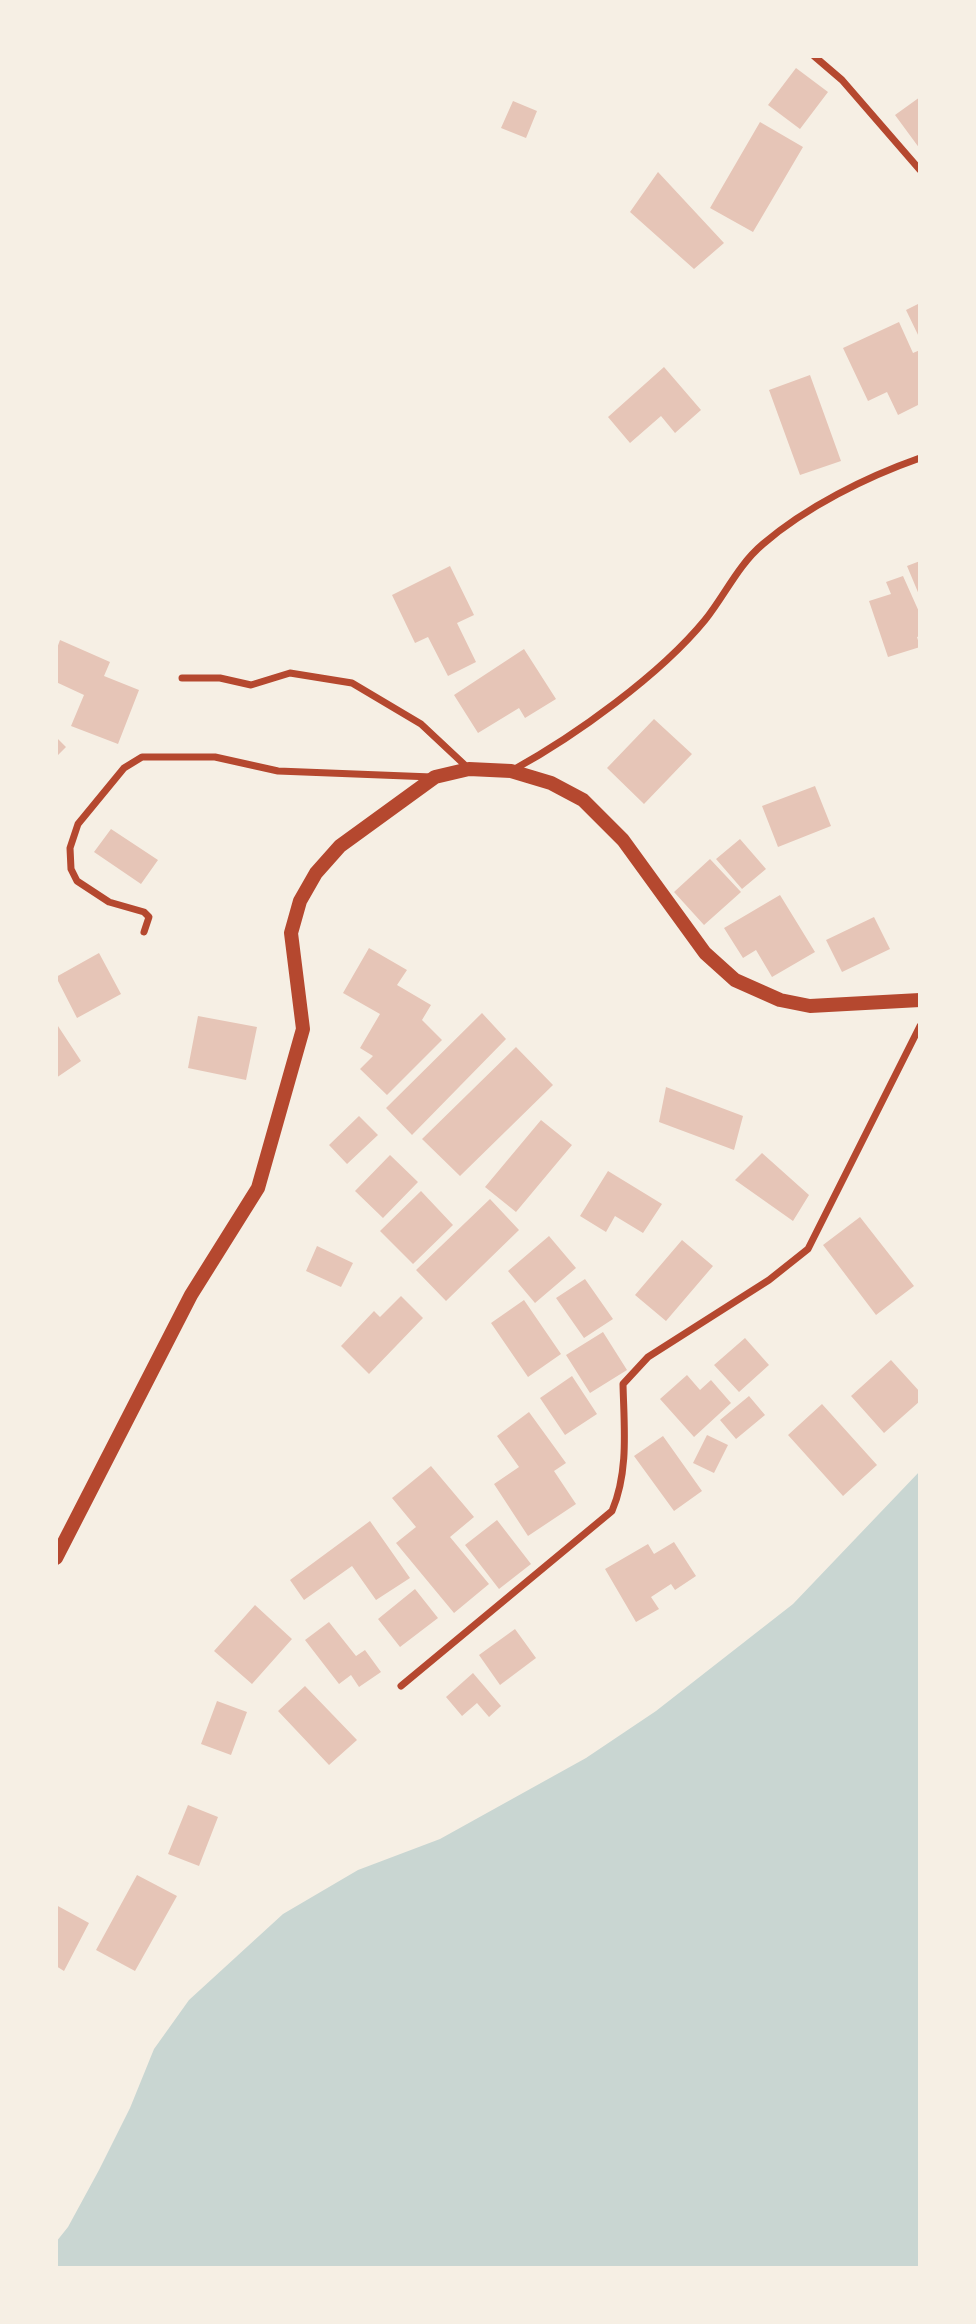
<!DOCTYPE html>
<style>
body{margin:0}
#map{position:relative;width:976px;height:2324px;overflow:hidden;background:#f6efe4;font-family:Spectral,serif}
canvas{display:block}
.frame{position:absolute;inset:0;border:58px solid #f6efe4;pointer-events:none}
</style>
<div id="map">
<canvas width="976" height="2324"></canvas>
<div class="frame"></div>
</div>
<script>
const context = document.querySelector('canvas').getContext('2d');
context.lineJoin = 'round';
function paint(path, color) {
  context.fillStyle = color;
  context.fill(path, 'evenodd');
}
function strokePath(path, color, width, dash) {
  context.strokeStyle = color;
  context.lineWidth = width;
  context.lineCap = dash ? 'butt' : 'round';
  context.setLineDash(dash || []);
  context.stroke(path);
}
paint(new Path2D(`
 M920,1471V2268H56V2242L68,2227L99,2170L130,2108L154,2049L189,2000L283,1914L358,1870L440,1839L586,1758L656,1711L793,1604Z`), '#c9d6d2');
paint(new Path2D(`
 M796,68L828,92L800,129L768,105Z
 M920,97V149L895,115Z
 M513,101L537,111L526,138L501,128Z
 M760,122L803,147L753,232L710,208Z
 M658,172L724,243L694,269L630,212Z
 M920,303V339L906,310Z
 M899,322L913,353L920,350V404L898,415L887,392L868,401L843,348Z
 M664,367L701,410L675,433L661,416L630,443L608,417Z
 M810,375L841,461L800,475L769,390Z
 M920,561V597L907,566Z
 M450,566L474,615L457,623L476,662L448,676L428,637L415,643L392,595Z
 M903,576L920,614V636L917,637L920,647L888,657L869,601L891,594L886,582Z
 M60,640L110,662L104,676L139,690L118,744L71,726L84,695L56,682V651Z
 M524,649L556,699L525,718L519,708L478,733L454,695Z
 M654,719L692,754L644,804L607,768Z
 M56,737L66,747L56,757Z
 M815,786L831,826L778,847L762,806Z
 M111,829L158,860L141,884L94,852Z
 M740,839L766,869L742,889L716,859Z
 M710,859L741,892L704,925L674,892Z
 M780,895L815,952L772,977L756,950L743,958L724,928Z
 M874,917L890,949L842,972L826,940Z
 M369,948L407,970L397,985L431,1005L422,1020L442,1040L387,1095L360,1069L373,1056L360,1048L380,1014L343,993Z
 M99,953L121,994L77,1018L56,977Z
 M482,1013L506,1039L412,1135L386,1108Z
 M198,1016L257,1027L246,1080L188,1068Z
 M56,1023L81,1061L56,1078Z
 M516,1047L553,1085L460,1176L422,1139Z
 M666,1087L743,1116L734,1150L659,1122Z
 M359,1116L378,1135L347,1164L329,1145Z
 M541,1120L572,1145L516,1212L485,1187Z
 M762,1153L809,1195L793,1221L735,1180Z
 M390,1155L418,1182L383,1218L355,1191Z
 M608,1171L662,1204L643,1233L615,1216L606,1232L580,1216Z
 M421,1191L453,1225L413,1264L380,1231Z
 M490,1199L519,1230L446,1301L416,1270Z
 M860,1217L914,1286L876,1315L823,1245Z
 M549,1236L576,1268L535,1303L508,1271Z
 M682,1240L713,1266L666,1321L635,1295Z
 M317,1246L353,1263L341,1287L306,1271Z
 M585,1279L613,1319L584,1338L556,1298Z
 M401,1296L423,1318L369,1374L341,1346L374,1311L380,1317Z
 M524,1300L561,1354L528,1377L491,1323Z
 M603,1332L627,1370L590,1393L566,1355Z
 M745,1338L769,1365L739,1392L714,1365Z
 M891,1360L920,1392V1401L884,1433L851,1396Z
 M687,1375L700,1390L711,1380L731,1403L694,1437L660,1399Z
 M572,1376L597,1414L565,1435L540,1398Z
 M749,1396L765,1415L736,1439L720,1420Z
 M822,1404L877,1465L843,1496L788,1435Z
 M529,1412L566,1463L554,1471L576,1504L528,1536L494,1484L519,1467L497,1436Z
 M707,1435L728,1445L714,1473L693,1463Z
 M663,1436L702,1491L674,1511L634,1456Z
 M431,1466L474,1517L450,1537L489,1584L454,1613L396,1543L416,1527L392,1498Z
 M497,1520L531,1564L499,1589L465,1545Z
 M370,1521L410,1578L376,1600L352,1566L304,1600L290,1580Z
 M674,1542L696,1576L675,1590L671,1584L651,1597L659,1609L636,1622L605,1569L648,1544L654,1554Z
 M415,1589L438,1618L400,1647L378,1619Z
 M255,1605L292,1639L252,1684L214,1651Z
 M329,1622L356,1656L365,1650L381,1672L359,1687L351,1675L339,1684L305,1640Z
 M515,1629L536,1658L500,1685L479,1655Z
 M473,1673L501,1706L489,1717L477,1703L462,1716L446,1697Z
 M305,1686L357,1740L329,1765L278,1711Z
 M217,1701L247,1712L231,1755L201,1744Z
 M188,1805L218,1817L199,1866L168,1854Z
 M137,1875L177,1896L135,1971L96,1950Z
 M56,1905L89,1923L64,1971L56,1966Z`), '#e6c5b7');
strokePath(new Path2D(`
 M814,56L842,80L920,170
 M182,678H220L251,685L290,673L352,683L421,724L468,768
 M513,770C575,736 660,675 705,620C725,595 738,565 763,544C806,507 866,477 920,458
 M144,932L149,917L144,912L109,902L77,881L71,869L70,848L78,824L124,768L142,757H215L278,771L432,777
 M401,1686L612,1511C629,1471 624,1427 623,1384L648,1357L769,1280L808,1249L920,1026`), '#b5482f', 7);
strokePath(new Path2D(`
 M56,1558L191,1295L258,1188L303,1029L291,933L300,901L316,873L340,846L435,777L469,769L511,771L551,783L583,800L623,840L705,953L735,980L780,1000L810,1006L920,1000`), '#b5482f', 14);
</script>
